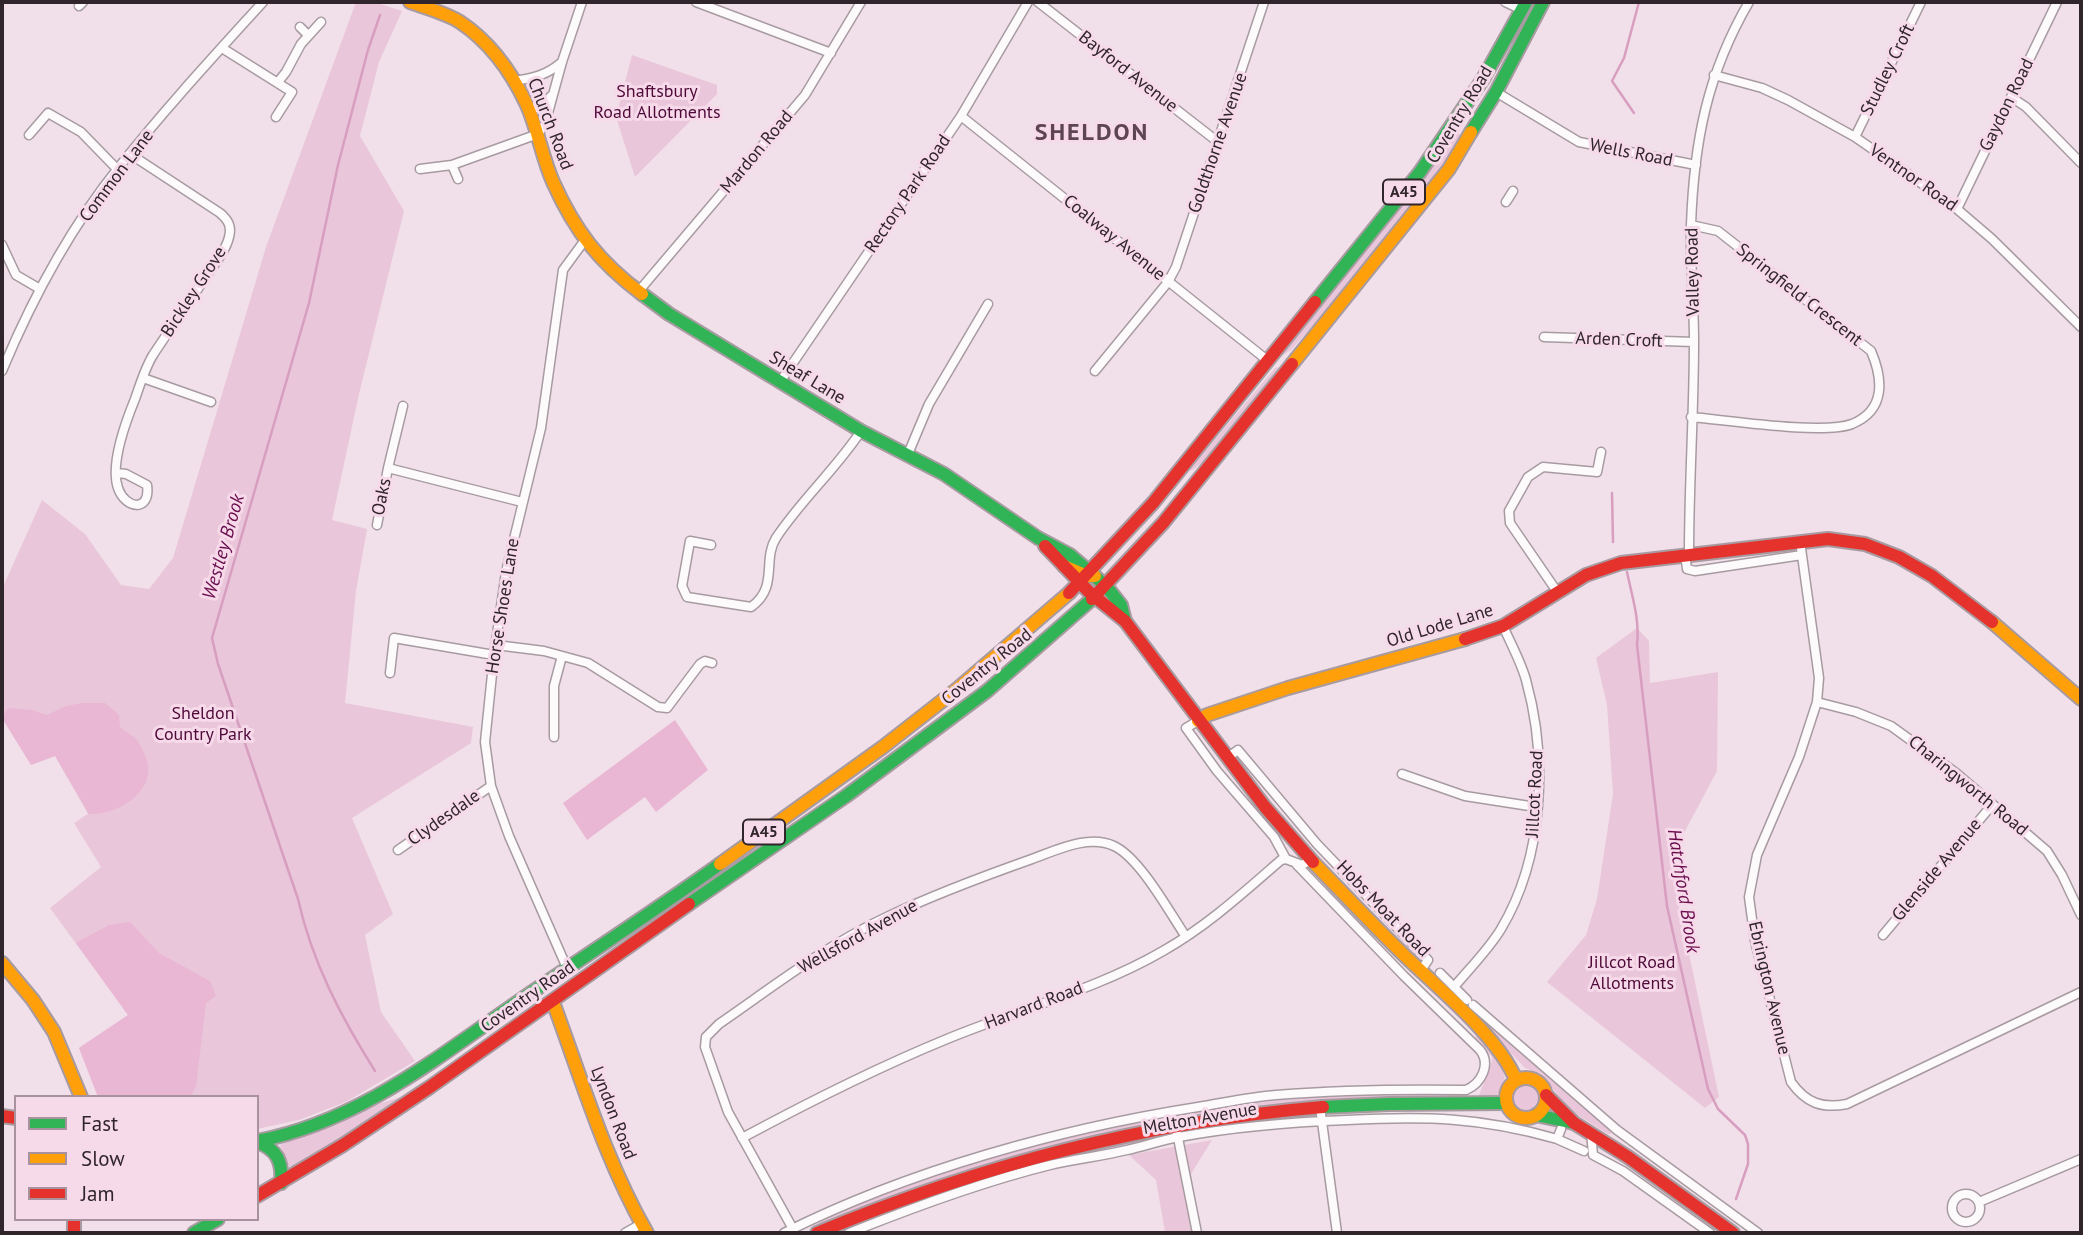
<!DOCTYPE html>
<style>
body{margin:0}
#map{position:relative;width:2083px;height:1235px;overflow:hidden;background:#f1e0e9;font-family:"PT Sans",sans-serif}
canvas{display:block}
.frame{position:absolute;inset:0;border:4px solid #30252b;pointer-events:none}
.legend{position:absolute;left:14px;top:1095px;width:245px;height:126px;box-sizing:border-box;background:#f7daea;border:2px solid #a7929e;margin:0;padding:9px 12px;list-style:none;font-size:21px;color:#30252b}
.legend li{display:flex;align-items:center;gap:14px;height:35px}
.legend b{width:35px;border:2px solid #a7929e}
</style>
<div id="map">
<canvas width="2083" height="1235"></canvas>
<div class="frame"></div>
<ul class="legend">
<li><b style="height:9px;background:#30b455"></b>Fast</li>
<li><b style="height:9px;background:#ff9f0a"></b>Slow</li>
<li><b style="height:9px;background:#e5322d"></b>Jam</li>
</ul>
</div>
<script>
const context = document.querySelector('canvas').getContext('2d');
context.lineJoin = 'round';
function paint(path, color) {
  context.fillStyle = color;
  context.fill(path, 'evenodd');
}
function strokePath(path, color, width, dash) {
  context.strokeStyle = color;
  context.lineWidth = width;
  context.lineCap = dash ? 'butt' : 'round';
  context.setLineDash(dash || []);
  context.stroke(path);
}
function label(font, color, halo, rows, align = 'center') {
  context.font = font + ' "PT Sans",sans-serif';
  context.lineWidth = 6;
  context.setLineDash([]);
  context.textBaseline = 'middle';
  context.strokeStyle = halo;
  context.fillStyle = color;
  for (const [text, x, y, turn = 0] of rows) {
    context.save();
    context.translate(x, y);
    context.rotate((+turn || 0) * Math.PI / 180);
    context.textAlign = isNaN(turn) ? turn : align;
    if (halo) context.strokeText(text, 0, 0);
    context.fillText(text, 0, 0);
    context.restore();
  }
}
paint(new Path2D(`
 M356,2H374L402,11L379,62L360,136L404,211L359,394L332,520L367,529L356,591L345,703L473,727L471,743L352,818L393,914L365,935L381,1012L415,1061L346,1102L299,1120L257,1129V1097H98L79,1048L128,1015L50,908L101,867L74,823L88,814L55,756L31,765L2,718V589L42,500L85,534L121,585L149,589L173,558L266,247Z
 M632,55L717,85V94L635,177L616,117Z
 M1461,122L1464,124L1458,134L1465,136L1334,302L1291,350L1275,360Z
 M1280,367L1207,459L1191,471L1190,469L1275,368Z
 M1637,628L1649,641L1650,683L1718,672L1717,771L1676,848L1675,887L1719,1097L1705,1108L1547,982L1586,935L1597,899L1613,794L1607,705L1596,658Z
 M1490,1024L1545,1075L1611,1128V1134H1608L1568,1109L1542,1074L1525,1068L1487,1028Z
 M1477,1036C1493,1055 1523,1080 1490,1100L1478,1098L1492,1061V1057L1474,1038Z
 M434,1080L293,1168L289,1166L280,1146L282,1142L335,1126L378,1104L401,1097Z
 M1511 1097a16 16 0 1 1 32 0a16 16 0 1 1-32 0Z
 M1367,1093L1466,1094L1468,1096L1466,1099L1356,1098L1183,1116L1023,1154L954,1174L821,1225L818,1224C830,1212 863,1203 880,1195C923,1177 967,1165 1011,1152C1128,1119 1246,1100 1367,1093Z
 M1166,1133V1136L1057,1161L881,1218L844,1233H828L951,1185L1052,1155Z
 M1212,1140L1191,1174L1200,1233H1162L1165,1232L1156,1180L1129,1155Z`), '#e9c6d9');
paint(new Path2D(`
 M82,703H105L119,715L120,727C125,732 133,735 137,740C140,744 143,751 145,755C160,790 119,815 89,814L55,756L31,765L2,718L8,708L32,710L47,715L66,706Z
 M675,720L708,770L656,812L645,797L587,840L563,803Z
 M130,922L159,953L210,981L216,996L206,1003L196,1086L190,1097H98L79,1048L128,1015L76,943L109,925Z`), '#e9b7d4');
strokePath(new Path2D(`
 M1634,113L1612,81L1624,58L1639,2
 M1612,493L1613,542
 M1627,572C1632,596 1640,620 1637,645L1667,906L1708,1089L1718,1109L1745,1135L1748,1144V1164L1736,1199
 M375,1071C341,1017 312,962 298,899L218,664L212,638L309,303L338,165L368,50L380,15`), '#d89ec0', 2.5);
const street = new Path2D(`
 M696,2L831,53
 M1038,2L1218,142
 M1505,2L1522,10
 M79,6L83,2
 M300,27L308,35
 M222,48L292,92L276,117
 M1714,75L1762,88L1788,100L1855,137L1907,173L1957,209L1992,239L2081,327
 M514,81C534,78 547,75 562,62
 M278,82L286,72L301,44L321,22
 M1496,92L1579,142L1696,165
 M2011,97L2026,107L2081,163
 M528,109C540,109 544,105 551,96
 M961,116L1267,360
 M29,135L48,113L81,132L117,169
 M1855,137L1921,2
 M452,165L458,179
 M420,169L452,165L538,134L545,124L562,62L582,2
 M1506,202L1513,191
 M1957,209L2057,2
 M2,245L16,275L40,289
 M638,292L805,95L861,2
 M1544,337L1694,342
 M2,371C32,299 70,228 119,167C164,110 214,56 263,2
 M1095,371L1168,282L1176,267L1264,2
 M143,378L211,402
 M780,382L961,116L1028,2
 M403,406L388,468L522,502
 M1691,417C1726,420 1823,435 1852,424C1886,410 1883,379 1871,351L1718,231L1691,225
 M908,454L929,404L988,304
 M117,473L126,474L147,485C151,513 125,509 118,488C110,465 126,421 135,399C140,385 145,368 153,355C170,329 188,304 205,278C213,266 226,251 229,237C232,226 228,220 220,213L130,154
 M377,525L388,468
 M1800,541L1819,678L1817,702L1799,757L1757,855L1749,897L1755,941L1791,1082C1806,1103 1822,1109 1847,1104L2081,992
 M711,545L690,541L682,586L687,597L751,607C779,587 762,560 776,538C801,500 836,469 861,431
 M1689,553C1689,483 1694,412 1694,341C1694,302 1690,263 1691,225C1694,142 1707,74 1749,2
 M1685,554L1687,569L1695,571L1802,555
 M1558,593L1510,523L1509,511L1528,477L1543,467L1597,472L1601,452
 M496,645L544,651L588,663L658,707L667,708L700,664L705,661L712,663
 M390,673L394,638L494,655
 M1817,702L1856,712L1891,726L1956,773L2047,851L2062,875L2081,915
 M1198,721L1186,728L1217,771L1274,837L1286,859
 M554,737V686L562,656
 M1227,758L1238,750L1317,844L1428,960L1420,972
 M1402,774L1465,796L1536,807
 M398,850L491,786
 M1883,935L1992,805
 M567,968L509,836L491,786L485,742L494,655L506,572L541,428L563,270L585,240
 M1440,973L1467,1000
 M1454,987C1470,968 1489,949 1501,929C1544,857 1548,759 1526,680C1521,662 1511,644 1503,626
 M1473,1005L1617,1130L1758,1233
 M1320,1107L1337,1233
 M1591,1132L1593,1155L1623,1171L1710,1233
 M1177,1133L1197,1233
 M742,1138C809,1102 876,1068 947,1039C1017,1010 1098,989 1163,951C1207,926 1243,893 1281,860L1286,859L1302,865L1311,860
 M1557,1139L1584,1151
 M1952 1208a14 14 0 1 1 28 0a14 14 0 1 1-28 0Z
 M1979,1202L2081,1159
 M793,1229L728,1112L705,1047L706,1037L719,1024C774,986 828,944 889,916C935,894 984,876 1032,859C1057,850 1089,834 1114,846C1140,858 1170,913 1186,937
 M625,1233L641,1224
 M784,1233C910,1170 1059,1129 1198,1107C1223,1103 1250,1097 1276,1095C1339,1090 1403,1089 1466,1090C1482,1083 1491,1064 1480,1050L1404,976L1297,865
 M849,1233C914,1207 981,1182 1050,1165C1075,1159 1102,1156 1127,1150C1145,1146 1162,1140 1179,1137C1234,1127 1291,1122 1347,1120C1425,1116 1481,1117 1557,1139L1561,1129`);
const fast = new Path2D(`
 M1471,132L1496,92L1543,2
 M642,294L669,314L861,431L944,474L1038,538L1070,555L1106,586L1121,605L1125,621
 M1315,302L1420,172L1483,79L1526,2
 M689,904L846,796L987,691L1092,599
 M1323,1107L1389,1104L1506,1103
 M1536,1115L1574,1123
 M257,1141C359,1122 439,1056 522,999C588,954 656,910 720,864
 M257,1142C277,1149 283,1162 281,1183
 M194,1233L218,1219`);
const slow = new Path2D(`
 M410,2C426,8 446,13 460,22C490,42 512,73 527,105C538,130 542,157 553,182C575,231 599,262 642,294
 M1292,364L1449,169L1471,132
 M1064,566L1087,576H1095
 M1992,622L2081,699
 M1198,721L1207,715L1288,688L1465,639
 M1313,862C1343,893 1373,925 1404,955C1439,989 1498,1036 1516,1080
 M720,864L883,747L956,690L1069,593
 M2,963L33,1000L54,1032L81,1097
 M553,1002C582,1080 605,1160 647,1233
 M1506 1098a20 20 0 1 1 40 0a20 20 0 1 1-40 0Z`);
const jam = new Path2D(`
 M1045,546L1089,592L1125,621L1265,807L1313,862
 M1069,593L1153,503L1315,302
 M1092,599L1163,523L1292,364
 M1465,639L1503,626L1586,575L1621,563L1828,539L1865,544L1899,557L1932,576L1992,622
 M1546,1095L1574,1123L1628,1157L1733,1233
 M2,1116L16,1118
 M257,1196L343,1145L430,1087L689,904
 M74,1219V1233
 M817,1233C981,1165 1145,1122 1323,1107`);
strokePath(street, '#a79ba1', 11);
strokePath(fast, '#a79ba1', 16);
strokePath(slow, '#a79ba1', 16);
strokePath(jam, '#a79ba1', 16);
strokePath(street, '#fdfafc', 8);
strokePath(fast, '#30b455', 12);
strokePath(slow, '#ff9f0a', 12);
strokePath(jam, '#e5322d', 12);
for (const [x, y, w] of [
 [1404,192,42],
 [764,832,42]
]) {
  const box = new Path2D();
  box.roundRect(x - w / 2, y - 12.5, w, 25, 5);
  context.fillStyle = '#f7daea';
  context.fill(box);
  strokePath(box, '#30252b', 2);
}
label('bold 16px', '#30252b', null, [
 ["A45",1404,192],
 ["A45",764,832]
]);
label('18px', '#30252b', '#f7daea', [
 ["Studley Croft",1888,70,-64],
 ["Bayford Avenue",1128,72,38],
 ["Gaydon Road",2007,105,-64],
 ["Coventry Road",1460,115,-59],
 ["Church Road",550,124,69],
 ["Goldthorne Avenue",1218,143,-71],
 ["Mardon Road",757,152,-50],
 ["Wells Road",1631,153,11],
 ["Common Lane",117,176,-53],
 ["Ventnor Road",1913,178,35],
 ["Rectory Park Road",908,194,-56],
 ["Coalway Avenue",1114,238,39],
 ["Valley Road",1693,272,-91],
 ["Bickley Grove",194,292,-57],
 ["Springfield Crescent",1799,295,38],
 ["Arden Croft",1619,340,2],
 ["Sheaf Lane",807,378,31],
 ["Oaks",382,497,-79],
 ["Horse Shoes Lane",503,606,-81],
 ["Old Lode Lane",1440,626,-17],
 ["Coventry Road",987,667,-39],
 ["Charingworth Road",1968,786,39],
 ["Jillcot Road",1535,794,-87],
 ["Clydesdale",444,818,-35],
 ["Glenside Avenue",1937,870,-50],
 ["Hobs Moat Road",1383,909,46],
 ["Wellsford Avenue",858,937,-29],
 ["Ebrington Avenue",1769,988,77],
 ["Coventry Road",528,997,-35],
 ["Harvard Road",1034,1006,-21],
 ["Lyndon Road",613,1113,69],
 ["Melton Avenue",1200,1119,-10]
]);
label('18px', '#4e0938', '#f7daea', [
 ["Shaftsbury",657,92],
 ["Road Allotments",657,113],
 ["Sheldon",203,714],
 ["Country Park",203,735],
 ["Jillcot Road",1632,963],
 ["Allotments",1632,984]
]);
label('italic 19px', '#680c4c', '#f7daea', [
 ["Westley Brook",224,547,-74],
 ["Hatchford Brook",1683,891,81]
]);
context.letterSpacing = '2px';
label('bold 24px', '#5d4552', '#f7daea', [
 ["SHELDON",1092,133]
]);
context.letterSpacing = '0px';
</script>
